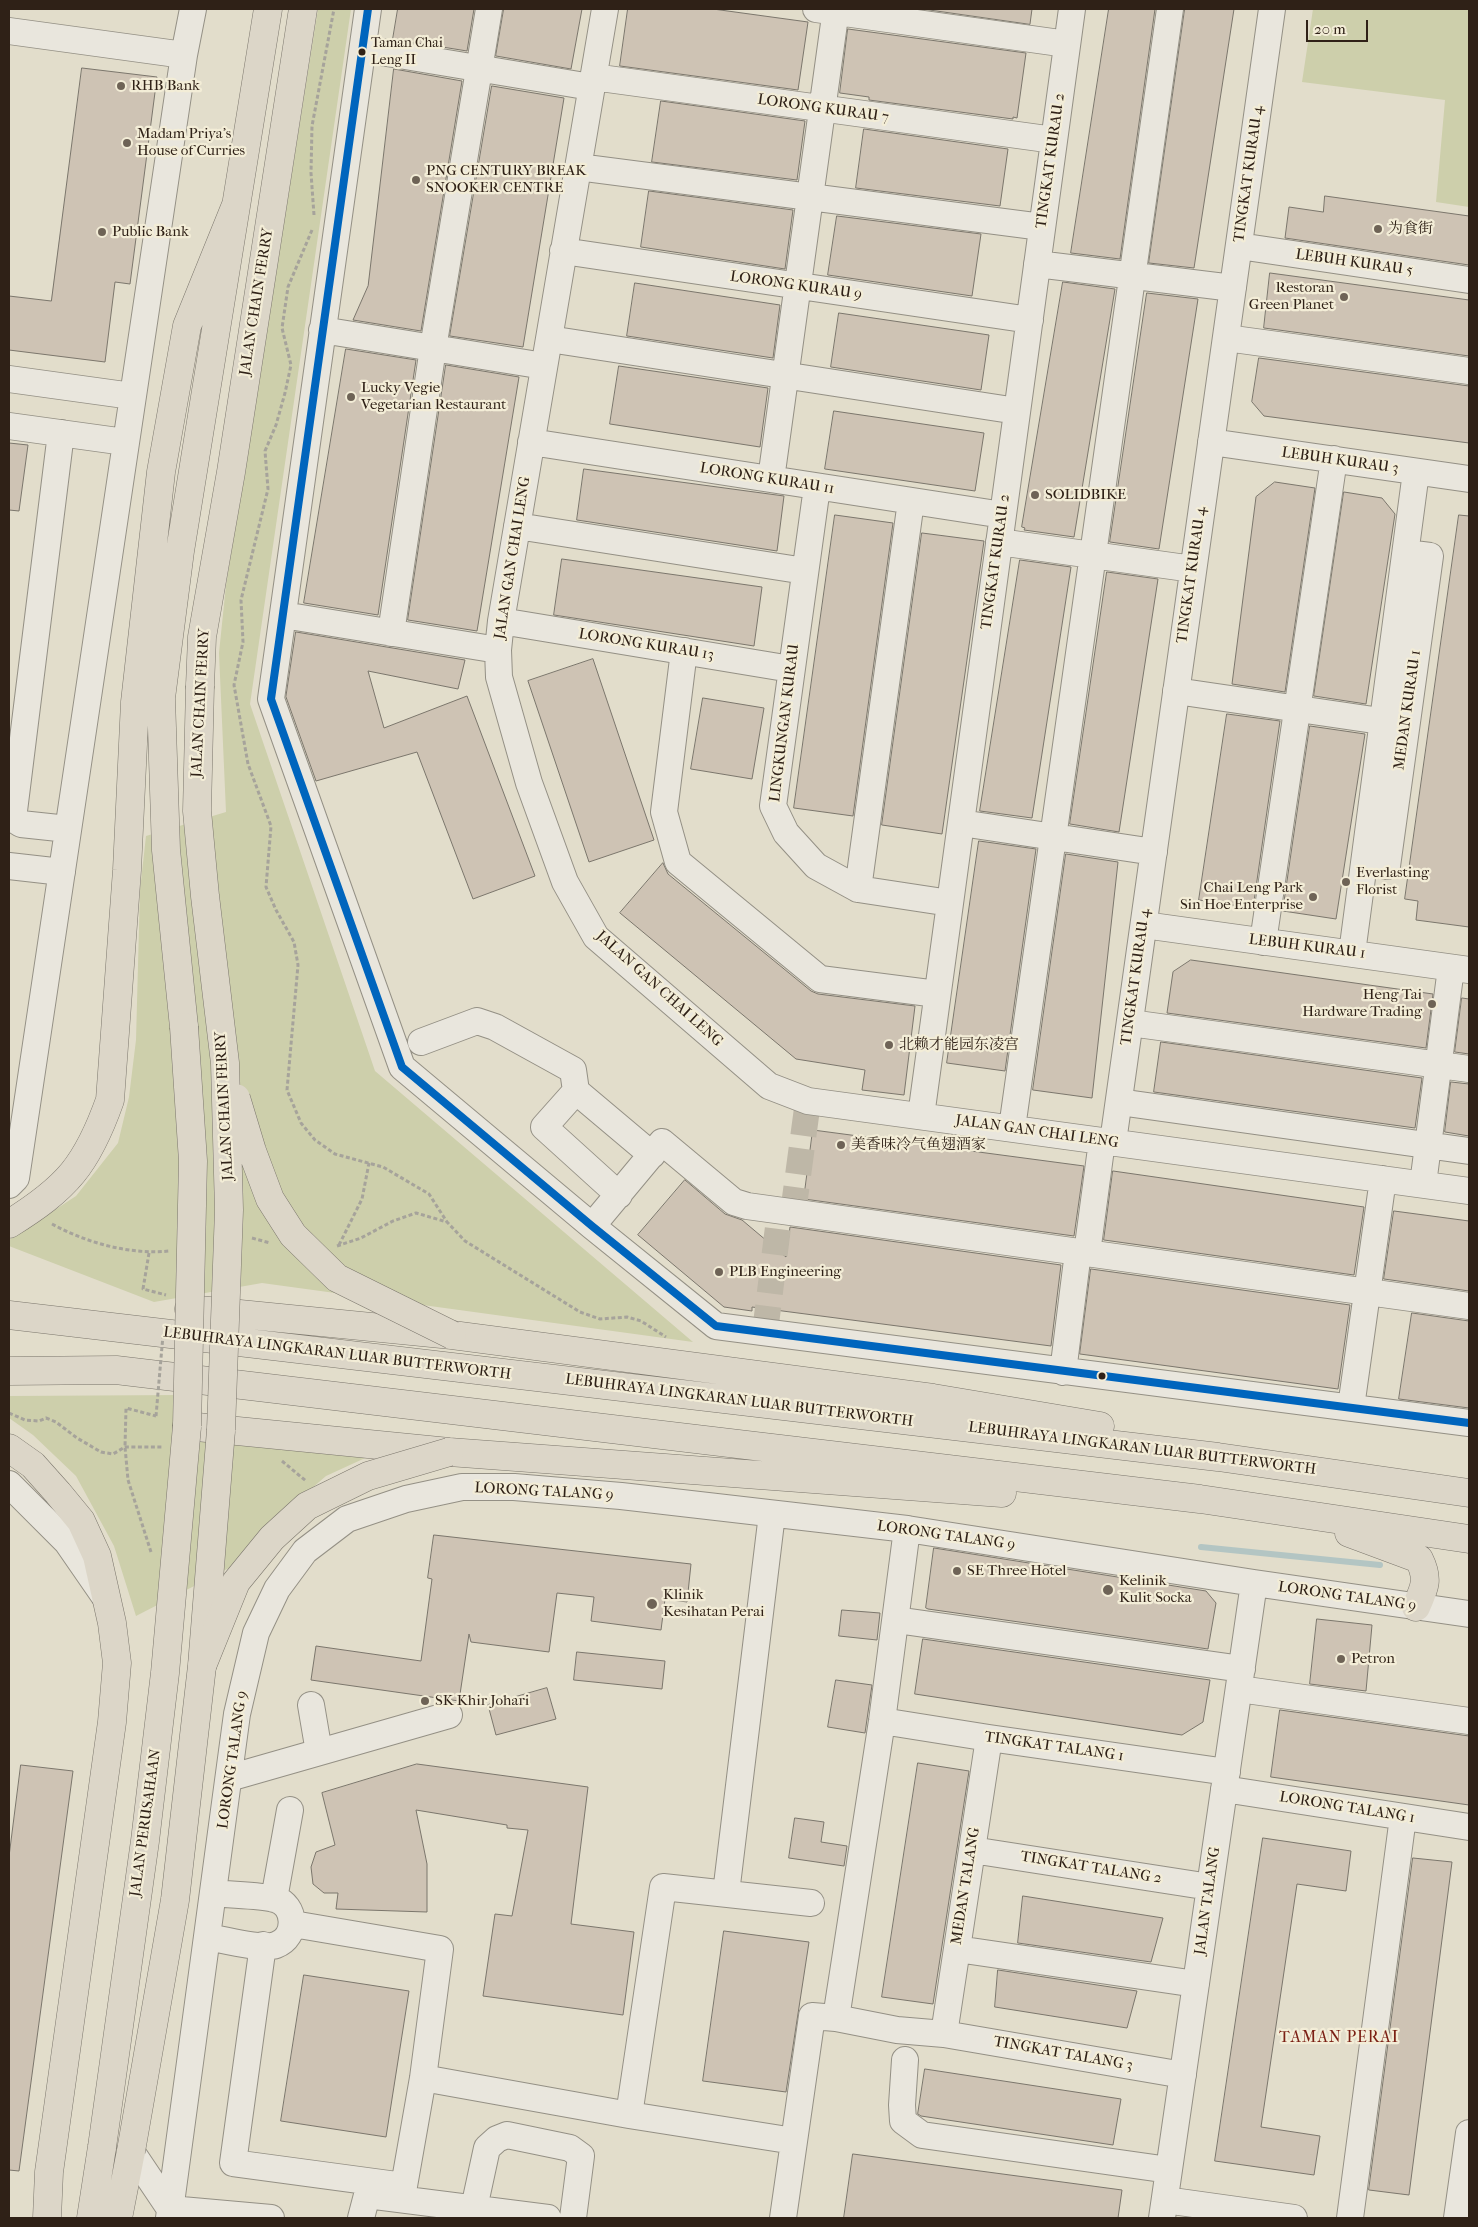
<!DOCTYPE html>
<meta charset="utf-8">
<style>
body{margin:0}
#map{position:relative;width:1478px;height:2227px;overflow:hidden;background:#e2ddcb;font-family:"IM FELL French Canon",serif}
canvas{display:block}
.frame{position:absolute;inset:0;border:10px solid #2f2117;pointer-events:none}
.scale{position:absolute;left:1306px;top:20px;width:62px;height:22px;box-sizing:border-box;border:2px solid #2f2117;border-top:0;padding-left:6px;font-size:15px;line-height:18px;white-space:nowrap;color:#2f2117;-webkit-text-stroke:4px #f3edd7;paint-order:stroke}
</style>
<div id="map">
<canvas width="1478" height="2227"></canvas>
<div class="frame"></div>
<div class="scale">20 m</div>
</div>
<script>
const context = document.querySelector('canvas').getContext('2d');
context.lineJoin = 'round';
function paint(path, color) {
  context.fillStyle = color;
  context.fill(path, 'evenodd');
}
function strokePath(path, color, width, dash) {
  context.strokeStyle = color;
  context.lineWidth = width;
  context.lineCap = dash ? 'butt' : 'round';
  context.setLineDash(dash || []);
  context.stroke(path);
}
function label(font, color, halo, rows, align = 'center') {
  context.font = font + ' "IM FELL French Canon","Noto Serif SC",serif';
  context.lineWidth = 4.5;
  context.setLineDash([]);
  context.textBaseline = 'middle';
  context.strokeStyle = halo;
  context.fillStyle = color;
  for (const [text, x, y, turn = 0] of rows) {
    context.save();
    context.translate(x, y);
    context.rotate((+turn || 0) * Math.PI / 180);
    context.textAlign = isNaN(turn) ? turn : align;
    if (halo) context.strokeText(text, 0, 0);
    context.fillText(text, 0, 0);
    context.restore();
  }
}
paint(new Path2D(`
 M318,9H351L250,704L375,1071L693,1342L262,1283L154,1302L9,1246V1240L76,1196L118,1143L129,1097L136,1040L140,890L146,836L226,812L219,653L226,585Z
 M1313,9H1469V207L1436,202L1445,100L1302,82Z
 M182,1395L176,1428L376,1453L326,1476L261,1532L231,1567L136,1616L114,1546L76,1476L33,1435L9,1418V1396Z`), '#cdcfab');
strokePath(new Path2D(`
 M1201,1547L1380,1565`), '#b3c5c3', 6);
const building = new Path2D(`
 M398,9H474L467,51L393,39Z
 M504,9H582L571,69L496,56Z
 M628,9H713L808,22L798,90L620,66Z
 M923,9H1032L1030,24Z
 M1109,9H1155L1120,259L1071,253Z
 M1185,9H1234L1194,268L1149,263Z
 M848,29L1026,53L1017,118L1013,117V119L869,100V97L840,93Z
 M82,68L157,77L130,284L115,282L105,362L9,350V296L51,301Z
 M394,69L462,81L421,331L353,320L368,286Z
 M492,86L564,98L523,347L450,336Z
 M661,101L805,121L797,180L652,162Z
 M864,129L1008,149L1000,206L856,188Z
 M649,191L793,210L785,269L641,247Z
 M1325,196L1469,216V265L1285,238L1289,207L1323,212Z
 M837,216L981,234L972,296L828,275Z
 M1270,273L1469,300V356L1264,328Z
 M1063,282L1115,289L1074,537L1024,530L1025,528L1022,527Z
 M635,283L780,305L773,358L627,336Z
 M1147,293L1198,299L1159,549L1110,542Z
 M839,313L989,335L981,390L831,367Z
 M346,349L416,360L378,615L304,603Z
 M1259,358L1469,386V443L1264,416L1252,402Z
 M446,365L519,377L477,631L408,620Z
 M619,366L768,388L760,447L610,424Z
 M834,411L984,433L975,491L825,469Z
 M9,443L28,445L19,511L9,510Z
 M584,469L784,496L777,551L577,520Z
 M1275,482L1315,488L1285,692L1232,684L1256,497Z
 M1344,492L1382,498L1395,514L1366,704L1314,696Z
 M835,515L893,523L853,816L794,808Z
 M1459,515L1469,516V927L1416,920L1418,901L1405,899Z
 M922,533L984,541L942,834L882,825Z
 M562,559L762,587L754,646L554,615Z
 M1020,560L1071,567L1032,818L980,811Z
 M1107,572L1158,579L1119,832L1070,824Z
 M296,632L465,660L458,689L368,671L384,728L467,696L535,876L473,899L417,752L316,781L286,697Z
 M593,659L654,840L589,862L528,681Z
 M703,698L764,708L752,779L691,769Z
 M1227,714L1280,721L1253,908L1199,900Z
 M1310,726L1365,734L1336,919L1283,911Z
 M979,841L1036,849L1005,1071L947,1063Z
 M1066,854L1118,862L1092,1098L1033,1090Z
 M663,863L668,874L811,991L818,994L915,1006L904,1095L862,1090L865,1070L796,1059L620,913Z
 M1191,960L1433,994L1426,1048L1167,1013L1173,972Z
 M1462,998L1469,999V1054L1455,1052Z
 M1161,1042L1422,1078L1415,1128L1154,1092Z
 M1451,1082L1469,1084V1136L1445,1132Z
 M813,1130L1084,1166L1074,1236L804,1199Z
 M1113,1171L1364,1207L1354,1275L1104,1240Z
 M685,1180L725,1214L742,1220L786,1257L790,1227L1061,1265L1051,1346L752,1307V1311L724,1307L638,1235Z
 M1394,1211L1469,1221V1291L1384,1279Z
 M1091,1269L1350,1305L1338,1389L1080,1354Z
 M1412,1313L1469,1321V1408L1399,1399Z
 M434,1535L691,1564L687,1602L665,1599L661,1630L591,1621L594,1597L557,1593L549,1652L471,1642L469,1634L459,1701L311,1680L316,1646L421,1661L432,1579L428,1578Z
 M934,1548L1206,1591L1216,1603L1208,1649L928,1609L926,1608Z
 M842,1610L880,1613L877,1640L839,1636Z
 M1317,1619L1372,1625L1366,1691L1310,1684Z
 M923,1639L1210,1680L1203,1722L1182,1735L915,1694Z
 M577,1652L665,1661L662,1689L574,1680Z
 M836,1680L872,1685L865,1733L828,1727Z
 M547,1688L556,1719L496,1735L488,1705Z
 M1280,1710L1469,1736V1805L1271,1777Z
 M918,1763L969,1771L933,2004L882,1997Z
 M417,1764L588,1787L571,1924L634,1932L623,2015L483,1996L495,1914L512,1916L528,1830L507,1828V1825L416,1810L427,1864V1912L336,1909L338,1893H324L313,1884L311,1867L316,1852L335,1845L322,1793Z
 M21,1765L73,1771L19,2171L9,2170V1857Z
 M795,1818L824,1822L821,1842L847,1846L844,1866L789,1858Z
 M1263,1838L1351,1851L1346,1891L1297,1884L1261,2127L1320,2136L1314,2175L1215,2161Z
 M1413,1858L1452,1862L1409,2195L1369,2190Z
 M1023,1896L1163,1918L1151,1962L1018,1943Z
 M724,1931L809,1942L786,2092L703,2081Z
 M998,1970L1137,1991L1127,2028L995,2007Z
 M304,1975L409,1991L386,2137L281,2121Z
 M925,2069L1121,2099L1113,2145L921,2116L918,2114Z
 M853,2154L1122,2190L1118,2218H844Z`);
paint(building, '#cec3b4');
strokePath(building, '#7b766c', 1);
strokePath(new Path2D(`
 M793,1213L808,1101
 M765,1332L780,1211`), '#beb7a7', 26, [26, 13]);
const minor = new Path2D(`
 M368,9L271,699L402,1067L592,1226L716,1326L1469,1423
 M605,9L501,621L498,650L499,677L529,783L565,882L596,937L769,1086L808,1101L1469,1191
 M816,9L1067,44
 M9,31L184,55
 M363,49L591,87
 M593,77L1054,140
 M578,167L1042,227
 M1239,246L1469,280
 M563,251L1030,320
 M1037,264L1233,288
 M322,330L544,366
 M1226,338L1469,371
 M549,339L1017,411
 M9,379L132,396
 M9,426L125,442
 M61,433L13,819L21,824L68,829
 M531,442L1003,515
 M1211,442L1469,479
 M771,479L836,9
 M817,487L773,806L786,833L816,866L858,889L950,903
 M517,526L805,571
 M999,542L1193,569
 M283,615L498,650
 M501,621L791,669
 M391,633L433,348L489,9
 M684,651L664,812L678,862L820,979L937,994
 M1176,691L1401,724
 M961,823L1154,852
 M1365,862L1387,866L1430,556L1406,553
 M9,866L62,872
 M858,889L911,501
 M1144,925L1469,970
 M1263,942L1334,459
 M1352,953L1416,472
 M1130,1023L1469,1069
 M421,1042L477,1021L495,1027L573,1070L576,1091L544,1127L619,1195
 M576,1091L652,1155
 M1119,1102L1469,1151
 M921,1116L1072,9
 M1012,1128L1170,9
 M1113,1142L1272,9
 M1423,1184L1451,968
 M9,1185L16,1178L184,55L193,9
 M592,1226L662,1142L734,1202L747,1206L1469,1306
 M1087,1253L1102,1141
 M1063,1372L1078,1252
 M1351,1407L1383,1179
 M9,1484L67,1542L105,1597
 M896,1620L1242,1669
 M1239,1689L1469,1721
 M311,1705L319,1752
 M882,1721L989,1738L1227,1772
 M229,1778L449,1715
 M1224,1789L1469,1827
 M972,1850L1210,1887
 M726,1893L772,1514
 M274,1899L290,1810
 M208,1937C224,1940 262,1950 276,1945C298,1937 296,1905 275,1899C260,1895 230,1895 214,1893
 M263,1945L233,2163L404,2186L423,2078L440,1949L293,1924
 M957,1949L1196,1984
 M836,2018L882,1721L907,1529
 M944,2034L989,1738
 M905,2060L902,2105L903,2121L922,2135L1169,2170
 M423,2078L629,2115L794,2141
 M629,2115L663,1887L811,1903
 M131,2151L170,2209
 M1165,2200L1294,2218
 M474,2208L487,2148L497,2139L507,2135L570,2148L581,2156L573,2218
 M170,2209L271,2218
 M169,2218L237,1714L256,1633L277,1589L305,1551L347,1519L406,1499L462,1487H514L621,1496L907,1529L1254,1583L1469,1614
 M361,2218L367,2195L548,2218
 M783,2218L812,2016L836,2018L897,2030L944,2034L1183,2075
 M1162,2218L1254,1583
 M1350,2218L1403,1817
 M1457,2218L1469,2133`);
const major = new Path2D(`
 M91,2218L102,2147
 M118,2218L131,2151`);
const highway = new Path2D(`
 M200,686L202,637L231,472L303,9
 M184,1027L166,850L161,698L180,551L268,9
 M9,1224C67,1188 87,1165 110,1100L127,870L135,702L161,472L187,326L236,205
 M189,1309L452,1335L933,1398L1100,1426
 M9,1315L1218,1457L1469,1493
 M9,1371L116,1370L1200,1499L1469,1539
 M187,1426L449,1452L1002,1493
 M9,1448L33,1465L58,1493L81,1521L97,1556L112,1623L117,1663L112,1722L49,2172L47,2218
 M1349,1533L1419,1559C1429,1579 1425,1587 1416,1607`);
strokePath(minor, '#949085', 28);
strokePath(major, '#7b766c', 29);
strokePath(highway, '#7b766c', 29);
strokePath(new Path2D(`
 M314,215L311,173L312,126L334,9
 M312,230L288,287L282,328L291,365L285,393L276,425L265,451L268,489L241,600L243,642L234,685L248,764L271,826L266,887L276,910L294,942L298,965L287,1090L301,1123L315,1140L335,1154L383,1167L429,1194L447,1222
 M52,1224C87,1243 130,1255 169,1251
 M252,1238L270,1243
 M339,1245L362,1199L369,1163
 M337,1246L361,1238L393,1221L416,1213L447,1222L465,1241L580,1312L600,1319L627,1317L641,1321L666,1337
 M149,1253L143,1289L166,1295
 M9,1413L25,1420L39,1421L46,1418L56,1422L77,1438L101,1452L113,1454L125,1447H162
 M282,1461L306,1481
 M151,1552L128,1480L125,1447L126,1408L156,1416`), '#a6a39b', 3, [4, 2.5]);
strokePath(minor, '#e9e6dd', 26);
strokePath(major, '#dcd6c8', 28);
strokePath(highway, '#dcd6c8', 28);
const majorBridge = new Path2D(`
 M102,2147L145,1841L165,1673L187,1426
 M131,2151L175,1900L202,1666L221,1430`);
const highwayBridge = new Path2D(`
 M200,686L197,811L205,896L225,1063L229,1210L221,1430
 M184,1027L193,1161L187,1426
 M236,1098L252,1151L270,1199L293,1235L337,1278L452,1335
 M202,1666L236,1582L272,1538L307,1506L368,1476L449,1452`);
strokePath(majorBridge, '#7b766c', 29, []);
strokePath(highwayBridge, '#7b766c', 29, []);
strokePath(new Path2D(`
 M156,1416L163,1335`), '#a6a39b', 3, [4, 2.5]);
strokePath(majorBridge, '#dcd6c8', 28);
strokePath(highwayBridge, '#dcd6c8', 28);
strokePath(new Path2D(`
 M368,9L271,699L402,1067L592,1226L716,1326L1469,1423`), '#0065bd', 8);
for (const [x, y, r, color] of [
 [362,52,4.5,"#2f2117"],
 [121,86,5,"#6e6356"],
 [127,143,5,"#6e6356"],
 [416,180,5,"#6e6356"],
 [1378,229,5,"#6e6356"],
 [102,232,5,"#6e6356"],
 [1344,297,5,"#6e6356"],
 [351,397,5,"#6e6356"],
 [1035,495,5,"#6e6356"],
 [1346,882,5,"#6e6356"],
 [1313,897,5,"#6e6356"],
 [1432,1004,5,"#6e6356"],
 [889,1045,5,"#6e6356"],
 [841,1145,5,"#6e6356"],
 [719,1272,5,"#6e6356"],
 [1102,1376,4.5,"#2f2117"],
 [957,1571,5,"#6e6356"],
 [1108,1590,6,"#6e6356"],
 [652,1604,6,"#6e6356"],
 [1341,1659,5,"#6e6356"],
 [425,1701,5,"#6e6356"]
]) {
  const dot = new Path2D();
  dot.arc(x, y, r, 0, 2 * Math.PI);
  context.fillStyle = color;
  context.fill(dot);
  strokePath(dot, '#f3edd7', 2);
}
label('14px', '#2f2117', '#f3edd7', [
 ["Taman Chai",371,44],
 ["Leng II",371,61]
], 'left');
label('15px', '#2f2117', '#f3edd7', [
 ["RHB Bank",131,86],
 ["Madam Priya's",137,134],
 ["House of Curries",137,151],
 ["PNG CENTURY BREAK",426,171],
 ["SNOOKER CENTRE",426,188],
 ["为食街",1388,229],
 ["Public Bank",112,232],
 ["Restoran",1334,288,"right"],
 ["Green Planet",1334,305,"right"],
 ["Lucky Vegie",361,388],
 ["Vegetarian Restaurant",361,405],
 ["SOLIDBIKE",1045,495],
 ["Everlasting",1356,873],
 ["Florist",1356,890],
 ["Chai Leng Park",1303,888,"right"],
 ["Sin Hoe Enterprise",1303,905,"right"],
 ["Heng Tai",1422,995,"right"],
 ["Hardware Trading",1422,1012,"right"],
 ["北赖才能园东凌宫",899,1045],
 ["美香味冷气鱼翅酒家",851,1145],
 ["PLB Engineering",729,1272],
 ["SE Three Hotel",967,1571],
 ["Kelinik",1119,1581],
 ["Kulit Socka",1119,1598],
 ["Klinik",663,1595],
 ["Kesihatan Perai",663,1612],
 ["Petron",1351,1659],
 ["SK Khir Johari",435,1701]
], 'left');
label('15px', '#2f2117', '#f3edd7', [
 ["LORONG KURAU 7",823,109,8],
 ["TINGKAT KURAU 2",1051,161,-82],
 ["TINGKAT KURAU 4",1249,174,-82],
 ["LEBUH KURAU 5",1354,263,8],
 ["LORONG KURAU 9",796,286,8],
 ["JALAN CHAIN FERRY",257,302,-81],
 ["LEBUH KURAU 3",1340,461,8],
 ["LORONG KURAU 11",767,479,9],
 ["JALAN GAN CHAI LENG",513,558,-81],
 ["TINGKAT KURAU 2",996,562,-82],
 ["TINGKAT KURAU 4",1192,575,-82],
 ["LORONG KURAU 13",646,645,9],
 ["JALAN CHAIN FERRY",201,703,-87],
 ["MEDAN KURAU 1",1408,710,-82],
 ["LINGKUNGAN KURAU",785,723,-83],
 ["LEBUH KURAU 1",1307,947,7],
 ["TINGKAT KURAU 4",1136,977,-82],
 ["JALAN GAN CHAI LENG",659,989,42],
 ["JALAN CHAIN FERRY",225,1106,-93],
 ["JALAN GAN CHAI LENG",1037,1132,8],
 ["LEBUHRAYA LINGKARAN LUAR BUTTERWORTH",337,1354,7],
 ["LEBUHRAYA LINGKARAN LUAR BUTTERWORTH",739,1401,7],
 ["LEBUHRAYA LINGKARAN LUAR BUTTERWORTH",1142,1449,7],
 ["LORONG TALANG 9",544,1492,3],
 ["LORONG TALANG 9",946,1536,8],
 ["LORONG TALANG 9",1347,1597,8],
 ["TINGKAT TALANG 1",1054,1747,8],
 ["LORONG TALANG 9",233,1760,-82],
 ["LORONG TALANG 1",1347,1808,9],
 ["JALAN PERUSAHAAN",146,1823,-82],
 ["TINGKAT TALANG 2",1091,1868,9],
 ["MEDAN TALANG",966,1886,-81],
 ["JALAN TALANG",1208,1901,-82],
 ["TINGKAT TALANG 3",1063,2054,10]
]);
context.letterSpacing = '1px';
label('16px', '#7a1f14', '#f3edd7', [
 ["TAMAN PERAI",1339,2038]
]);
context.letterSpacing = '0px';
</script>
